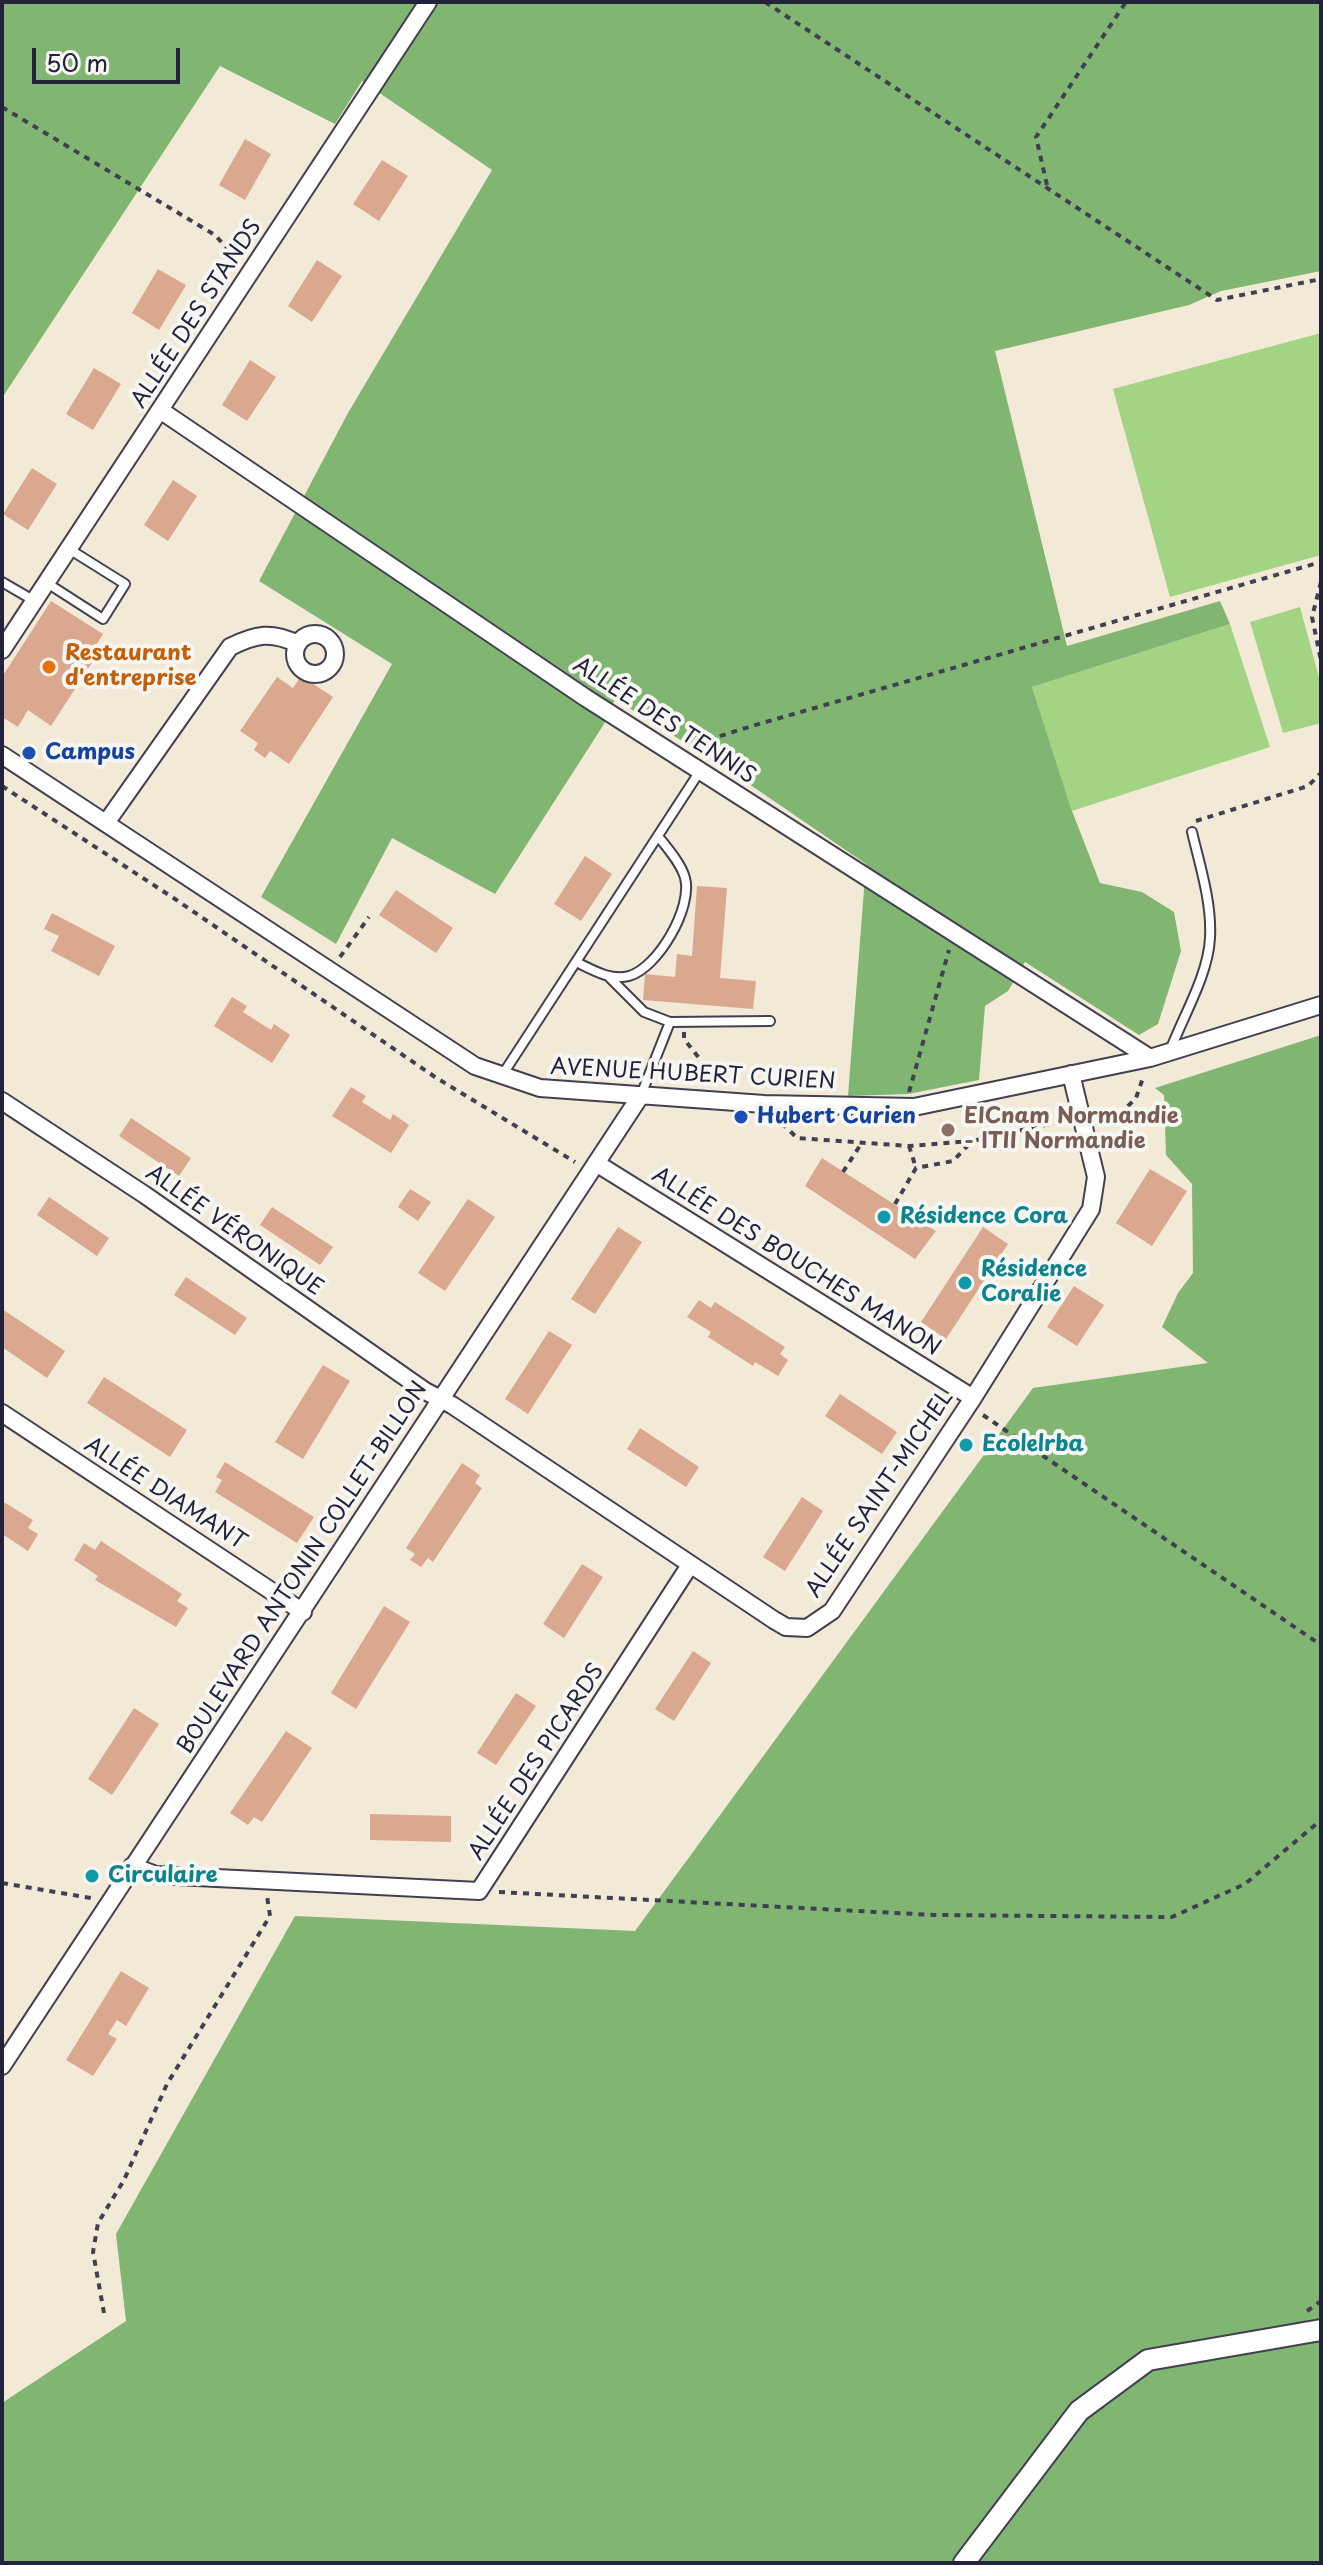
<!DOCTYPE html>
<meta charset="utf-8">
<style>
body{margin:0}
#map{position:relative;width:1323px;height:2565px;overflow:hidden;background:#f3e9d7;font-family:"Playpen Sans",sans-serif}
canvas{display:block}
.frame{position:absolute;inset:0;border:4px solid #22223b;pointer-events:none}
.scale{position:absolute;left:32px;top:48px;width:148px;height:36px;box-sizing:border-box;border:4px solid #22223b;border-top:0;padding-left:10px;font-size:24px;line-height:28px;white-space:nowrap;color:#22223b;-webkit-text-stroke:6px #f6f6f2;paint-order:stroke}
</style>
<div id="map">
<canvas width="1323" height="2565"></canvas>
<div class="frame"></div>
<div class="scale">50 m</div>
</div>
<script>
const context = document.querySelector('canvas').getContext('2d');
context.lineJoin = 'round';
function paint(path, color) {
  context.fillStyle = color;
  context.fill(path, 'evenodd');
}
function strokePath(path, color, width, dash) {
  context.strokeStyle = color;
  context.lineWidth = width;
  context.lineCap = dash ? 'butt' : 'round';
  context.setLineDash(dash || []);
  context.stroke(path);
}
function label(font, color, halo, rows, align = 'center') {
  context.font = font + ' "Playpen Sans",sans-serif';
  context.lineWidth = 8;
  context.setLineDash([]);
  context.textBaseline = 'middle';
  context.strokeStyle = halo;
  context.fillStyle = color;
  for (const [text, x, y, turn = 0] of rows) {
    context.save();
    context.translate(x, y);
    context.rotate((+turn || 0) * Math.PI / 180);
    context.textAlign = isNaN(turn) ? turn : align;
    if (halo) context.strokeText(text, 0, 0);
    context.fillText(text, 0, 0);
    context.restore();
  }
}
paint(new Path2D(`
 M1321,333V555L1170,597L1113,389Z
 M1300,607L1321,685V723L1283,733L1250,622Z
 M1230,624L1270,747L1072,811L1032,687Z`), '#a2d484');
paint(new Path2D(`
 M2,2H1321V271L1221,291L1189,305L995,351L1067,646L1220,601L1230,624L1032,687L1072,811L1100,883L1142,892L1174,912L1181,951L1158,1024L1139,1035L1025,962L1008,991L985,1006L979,1080L908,1094L848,1096L866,864L730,771L615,699L604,724L495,894L392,838L336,944L261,897L392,664L259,581L348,413L492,170L362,81L335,124L220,66L2,398Z
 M1321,1035V2563H2V2403L126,2321L116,2234L295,1916L635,1931L1033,1388L1208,1363L1162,1327L1178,1293L1193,1273L1192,1184L1166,1155L1164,1095L1155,1088Z`), '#81b672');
paint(new Path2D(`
 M245,139L271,154L245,200L219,185Z
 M382,160L408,176L379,221L353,204Z
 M317,260L342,276L312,322L288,306Z
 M158,269L186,285L159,330L132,313Z
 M250,360L276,377L247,421L222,405Z
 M94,368L121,384L93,430L66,414Z
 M32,468L57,484L28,530L3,514Z
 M173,480L197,496L168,541L144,525Z
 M51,601L103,634L90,655L95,658L51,726L28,710L18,727L2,717V677Z
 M301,676L333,697L289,764L270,751L265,758L254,750L258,743L240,731L277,677L293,688Z
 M585,856L612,874L581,921L554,904Z
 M697,886L727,888L720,978L756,981L753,1009L643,1000L645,974L675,977L677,954L692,956Z
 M396,890L453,928L436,953L379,915Z
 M52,913L115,946L99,976L51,951L59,936L44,929Z
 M232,997L247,1006L243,1012L271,1030L274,1024L290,1035L272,1063L214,1026Z
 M351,1087L366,1096L362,1102L390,1120L393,1114L409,1125L391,1153L332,1116Z
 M131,1118L191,1158L179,1176L119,1136Z
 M822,1158L936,1231L915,1259L805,1186Z
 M1150,1169L1187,1191L1152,1246L1116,1223Z
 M410,1189L431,1202L418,1221L398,1207Z
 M49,1197L109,1238L97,1256L37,1215Z
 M468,1199L495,1217L445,1291L418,1273Z
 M272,1207L333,1247L320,1265L260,1225Z
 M618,1227L642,1242L595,1314L571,1299Z
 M983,1227L1008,1244L946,1339L921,1322Z
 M186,1277L247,1318L235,1335L174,1295Z
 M1074,1286L1104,1305L1077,1346L1047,1327Z
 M699,1300L711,1308L715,1302L785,1347L780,1354L788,1360L778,1376L755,1362L753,1366L708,1337L711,1332L687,1317Z
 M2,1309L65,1351L47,1378L2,1347Z
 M549,1331L572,1345L528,1414L505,1399Z
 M323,1365L350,1381L303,1459L275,1442Z
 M104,1377L187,1430L170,1457L87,1403Z
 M840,1394L897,1432L882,1454L825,1416Z
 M640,1428L699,1467L686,1487L627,1449Z
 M225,1462L314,1517L297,1543L215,1492L222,1480L216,1477Z
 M462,1463L480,1475L475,1483L482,1488L433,1562L428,1558L421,1567L410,1560L415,1554L406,1548Z
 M802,1497L823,1511L785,1571L763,1557Z
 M2,1501L33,1520L28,1528L38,1534L28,1551L2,1534Z
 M101,1541L182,1594L177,1601L188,1608L176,1627L95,1580L98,1576L74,1560L84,1543L95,1550Z
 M582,1564L603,1577L564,1638L543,1624Z
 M384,1606L410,1622L356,1709L331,1693Z
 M693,1651L711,1663L674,1721L655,1709Z
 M516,1693L536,1706L496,1765L477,1753Z
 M134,1708L159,1724L112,1795L88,1779Z
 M286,1731L312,1748L262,1822L254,1817L248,1825L230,1813Z
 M370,1814L451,1816V1842L370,1840Z
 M121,1971L149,1988L126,2026L117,2020L108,2034L117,2039L93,2076L66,2060Z`), '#daa88f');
const service = new Path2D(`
 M2,582L33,600
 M47,583L103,619L125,584L69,549
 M576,962C593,970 610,981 629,976C658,968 693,907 685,878C681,863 667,848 658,836
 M610,978L644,1012L670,1022L770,1021
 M1170,1051C1183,1016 1208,976 1210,938C1212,903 1200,866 1192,832
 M501,1077L700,771
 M641,1095L670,1022`);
const minor = new Path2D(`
 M160,410L586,698L1150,1058
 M295 654a20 20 0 1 1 40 0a20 20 0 1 1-40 0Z
 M2,650L428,2
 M2,755L475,1066L540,1088L764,1104L914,1107L1150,1058L1321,1005
 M106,823L230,647C256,634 271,631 298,644
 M2,1101L145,1195L425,1391L452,1405L774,1620L786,1627L807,1628L832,1611L973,1398L1091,1209L1096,1177L1071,1074
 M596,1163L973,1398
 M2,1413L303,1612
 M132,1866L156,1875L479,1891L690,1565
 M2,2066L641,1095`);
const tertiary = new Path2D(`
 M964,2563L1079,2411L1148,2360L1321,2330`);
strokePath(service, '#414052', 12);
strokePath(minor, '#414052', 20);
strokePath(tertiary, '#414052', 24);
strokePath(new Path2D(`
 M765,2L1217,300L1321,279
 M2,107L215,235L237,259
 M1047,185L1036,137L1126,2
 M1321,582L1312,617L1321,661
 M700,749L714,738L752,726L1321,562
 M2,786L175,899L435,1077L575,1162
 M1196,821L1308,786L1321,773
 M340,957L369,917
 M684,1032V1039L699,1058L698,1082
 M909,1092L949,950
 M1096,1117L1118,1116L1136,1098L1144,1075
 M782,1123L797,1138L909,1146L971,1141
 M909,1146L916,1168
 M843,1172L861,1144
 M895,1204L916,1168L953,1161L972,1141L1064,1121
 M983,1415L1321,1645
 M2,1883L91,1898
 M499,1892L934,1915L1172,1917L1245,1884L1321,1820
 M1307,2311L1321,2301
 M104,2313L93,2252L98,2223L124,2180L167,2084L270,1916L267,1896`), '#414052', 4, [6, 6]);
strokePath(service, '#fff', 8);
strokePath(minor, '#fff', 16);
strokePath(tertiary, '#fff', 20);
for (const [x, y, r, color] of [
 [49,667,8,"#e8710a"],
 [29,753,8,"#1a4fb4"],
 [741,1117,8,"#1a4fb4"],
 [948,1130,8,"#8d6e63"],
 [884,1217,8,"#0f9aa8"],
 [965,1283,8,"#0f9aa8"],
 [966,1445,8,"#0f9aa8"],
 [92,1876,8,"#0f9aa8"]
]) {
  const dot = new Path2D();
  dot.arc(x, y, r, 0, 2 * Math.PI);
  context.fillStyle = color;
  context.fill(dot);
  strokePath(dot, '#f6f6f2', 3);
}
label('22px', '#22223b', '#f6f6f2', [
 ["ALLÉE DES STANDS",197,314,-57],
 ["ALLÉE DES TENNIS",664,721,33],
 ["AVENUE HUBERT CURIEN",693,1075,3],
 ["ALLÉE VÉRONIQUE",234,1231,35],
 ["ALLÉE DES BOUCHES MANON",796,1262,32],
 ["ALLÉE DIAMANT",165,1494,33],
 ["ALLÉE SAINT-MICHEL",880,1494,-56],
 ["BOULEVARD ANTONIN COLLET-BILLON",303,1568,-57],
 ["ALLÉE DES PICARDS",537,1762,-57]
]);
label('bold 22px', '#c56008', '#f6f6f2', [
 ["Restaurant",65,654],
 ["d'entreprise",65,679]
], 'left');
label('bold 22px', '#164399', '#f6f6f2', [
 ["Campus",45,753],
 ["Hubert Curien",757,1117]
], 'left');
label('bold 22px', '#785e54', '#f6f6f2', [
 ["EICnam Normandie",964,1117],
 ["- ITII Normandie",964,1142]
], 'left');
label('bold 22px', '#0d838f', '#f6f6f2', [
 ["Résidence Cora",900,1217],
 ["Résidence",981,1270],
 ["Coralie",981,1295],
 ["Ecolelrba",982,1445],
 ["Circulaire",108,1876]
], 'left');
</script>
